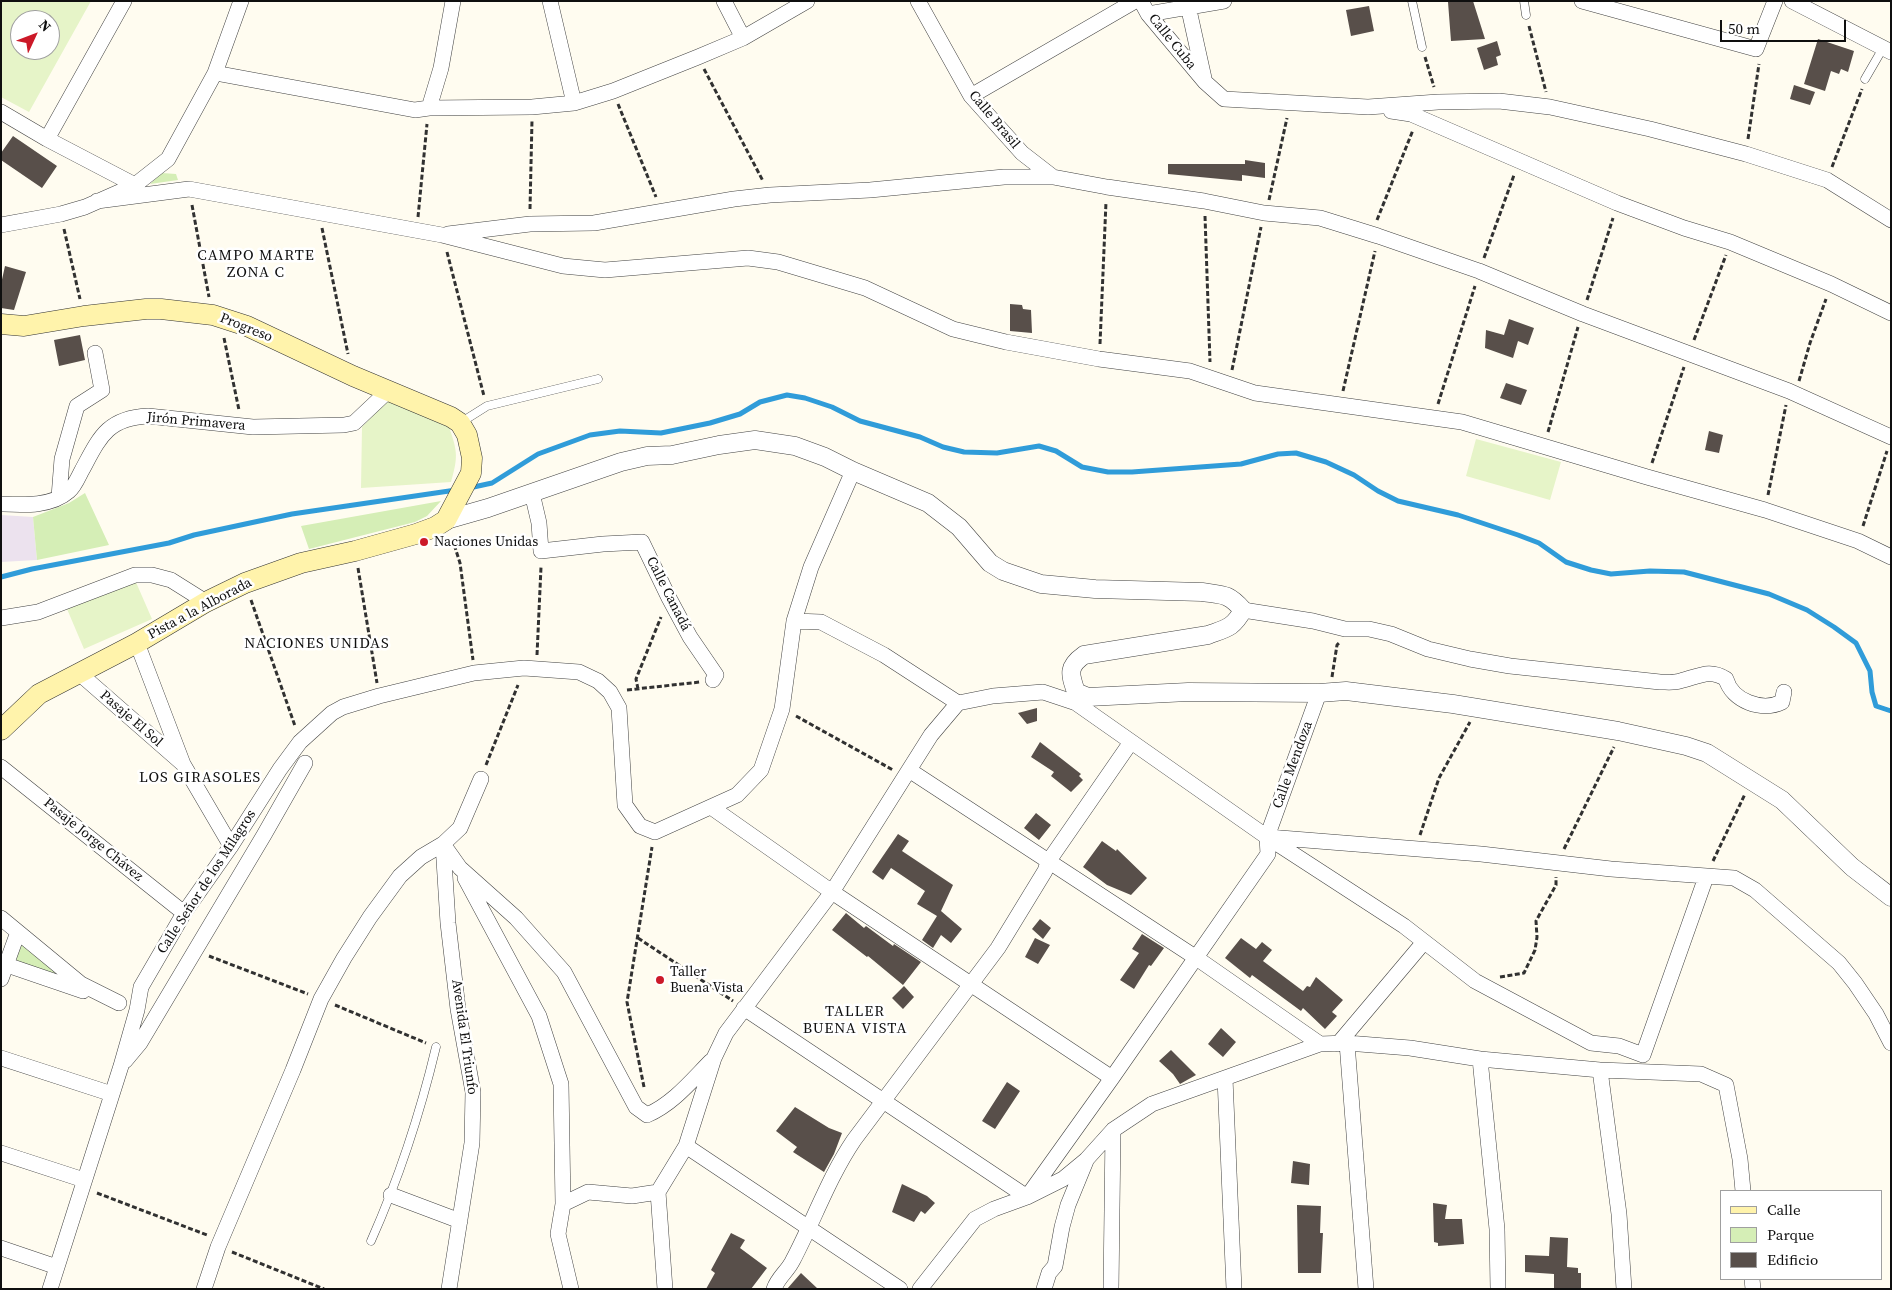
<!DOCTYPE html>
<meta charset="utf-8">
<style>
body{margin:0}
#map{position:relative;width:1892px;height:1290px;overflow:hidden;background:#fffcf0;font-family:"Source Serif 4",serif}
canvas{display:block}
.frame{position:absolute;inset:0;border:2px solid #0f0f0f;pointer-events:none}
.legend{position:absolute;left:1720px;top:1190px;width:162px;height:90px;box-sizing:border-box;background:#fff;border:1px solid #9f9f9f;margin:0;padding:6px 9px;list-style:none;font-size:15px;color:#0f0f0f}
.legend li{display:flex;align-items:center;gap:10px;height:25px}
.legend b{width:25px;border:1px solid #9f9f9f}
.north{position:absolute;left:10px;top:10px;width:50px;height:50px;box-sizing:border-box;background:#fff;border:1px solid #9f9f9f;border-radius:50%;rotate:47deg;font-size:14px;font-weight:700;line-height:20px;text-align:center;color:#0f0f0f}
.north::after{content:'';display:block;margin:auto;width:18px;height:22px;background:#cc1928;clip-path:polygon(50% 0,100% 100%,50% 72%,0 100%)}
.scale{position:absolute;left:1720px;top:20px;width:126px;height:22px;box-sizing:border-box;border:2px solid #0f0f0f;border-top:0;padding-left:6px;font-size:15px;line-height:18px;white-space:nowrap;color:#0f0f0f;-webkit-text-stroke:4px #fff;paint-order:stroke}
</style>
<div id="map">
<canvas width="1892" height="1290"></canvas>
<div class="frame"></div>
<ul class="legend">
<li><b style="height:6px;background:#fff3ab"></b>Calle</li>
<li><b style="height:14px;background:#d5eeb6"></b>Parque</li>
<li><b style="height:14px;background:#584f4a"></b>Edificio</li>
</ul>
<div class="north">N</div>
<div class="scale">50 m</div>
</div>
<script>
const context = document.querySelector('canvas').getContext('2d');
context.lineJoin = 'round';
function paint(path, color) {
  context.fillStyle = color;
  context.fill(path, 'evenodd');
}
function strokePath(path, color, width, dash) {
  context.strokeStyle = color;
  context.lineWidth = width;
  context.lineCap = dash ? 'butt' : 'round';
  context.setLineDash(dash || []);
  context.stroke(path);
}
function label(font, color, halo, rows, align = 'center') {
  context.font = font + ' "Source Serif 4",serif';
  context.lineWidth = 5;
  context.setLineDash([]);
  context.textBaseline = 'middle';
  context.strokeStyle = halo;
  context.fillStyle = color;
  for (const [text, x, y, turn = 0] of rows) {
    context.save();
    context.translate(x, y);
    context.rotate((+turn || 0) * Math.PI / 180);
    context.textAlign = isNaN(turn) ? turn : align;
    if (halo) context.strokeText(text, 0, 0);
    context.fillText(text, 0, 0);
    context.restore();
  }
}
paint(new Path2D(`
 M1,515L33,517L37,560L1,562Z`), '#ece2ee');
paint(new Path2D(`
 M162,173L176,174L178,180L150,184Z
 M85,493L109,545L37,560L33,517L69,503Z
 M441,501L427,516L415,522L309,549L301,526Z
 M23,941L67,979L15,963Z`), '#d5eeb6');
paint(new Path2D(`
 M1,1H91L29,112L1,97ZM20,20H50V50H20Z
 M388,400L448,424C457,450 459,455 451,482L361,488L362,427Z
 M1476,439L1561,462L1550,500L1466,476Z
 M135,580L152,619L84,649L67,609Z`), '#e6f4c8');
strokePath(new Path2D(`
 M469,488L492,483L538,454L590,435L620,431L661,433L710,423L740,414L760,402L787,395L805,398L832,407L860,421L920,437L943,447L964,452L997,453L1039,446L1056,451L1082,467L1108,472H1132L1241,464L1278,454L1296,453L1326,462L1354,475L1378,491L1398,501L1458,515L1518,535L1539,543L1566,562L1591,570L1611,574L1650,571L1684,572L1769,594L1807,610L1834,627L1856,643L1870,671L1872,692L1876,706L1891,711
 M1,577L32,569L169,543L194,535L292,514L456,490`), '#309cd9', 5);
paint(new Path2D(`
 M1473,1L1485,39L1451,41L1448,2Z
 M1369,6L1374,31L1351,36L1346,10Z
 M1818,39L1854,51L1848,72L1841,69L1839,74L1831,71L1825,91L1804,84Z
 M1497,41L1501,55L1496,57L1498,65L1484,70L1477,48Z
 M1794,85L1815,92L1810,105L1790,99Z
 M13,136L57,166L42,188L1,160V153Z
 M1245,160L1265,163V178L1242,175V181L1168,174V164H1245Z
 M5,266L26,272L14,310L1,308V284Z
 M1010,304L1022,305L1023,309L1031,310L1032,333L1010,331Z
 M1509,319L1534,328L1528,345L1518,341L1513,358L1485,348L1486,330L1504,335Z
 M80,335L85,360L59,366L54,340Z
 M1506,383L1527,390L1521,405L1500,398Z
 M1709,431L1723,435L1719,453L1705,450Z
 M1037,708V721L1027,724L1018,713Z
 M1040,742L1081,774L1079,776L1083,780L1071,792L1051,776L1054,772L1031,757Z
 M1036,813L1051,825L1039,840L1024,828Z
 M898,834L909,841L902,851L953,885L941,911L962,929L951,943L941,935L933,948L922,940L937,916L917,904L925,891L891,868L883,880L872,872Z
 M1102,841L1116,851L1117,849L1147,878L1131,895L1107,885L1083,867Z
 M846,913L864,928L866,926L893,946L894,944L921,962L903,985L868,956L867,957L832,930Z
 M1040,919L1051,928L1043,939L1032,929Z
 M1142,934L1164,948L1151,966L1149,965L1134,989L1120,980L1139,953L1132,949Z
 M1035,938L1050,945L1038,964L1025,957Z
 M1241,938L1256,949L1262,942L1272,950L1263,961L1303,991L1307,986L1310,987L1316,977L1343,1000L1332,1012L1337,1016L1325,1029L1303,1008L1301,1011L1252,975L1250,978L1225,958Z
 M904,986L914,997L903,1009L892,998Z
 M1221,1028L1236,1042L1223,1057L1208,1044Z
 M1171,1050L1196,1075L1180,1084L1173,1074L1159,1061Z
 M1007,1082L1020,1091L995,1129L982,1121Z
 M795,1107L829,1128L842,1133L834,1154L824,1172L793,1152L797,1147L776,1131Z
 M1293,1161L1310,1164L1309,1185L1291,1183Z
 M902,1184L927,1196L935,1203L925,1214L921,1211L914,1222L892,1212Z
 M1433,1203L1447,1205L1445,1219H1462L1464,1244L1438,1246V1243L1434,1242Z
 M1297,1205L1321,1206L1320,1233H1323L1321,1273H1298Z
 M731,1233L745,1240L740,1248L767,1268L751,1289H706L715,1273L711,1270Z
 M1550,1237L1568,1238L1567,1267L1578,1268V1273H1581V1289H1554V1274L1525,1272V1255L1549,1256Z
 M801,1273L818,1289H787Z`), '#584f4a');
const service = new Path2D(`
 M1412,1L1422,47
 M1524,1L1526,15
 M1865,79L1883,48
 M460,423L487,406L598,379
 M371,1241C399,1178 420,1114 436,1047`);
const minor = new Path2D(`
 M550,1L574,103
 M724,1L743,38
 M918,1L971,96L1022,153L1053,177
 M1141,1L1148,14L1205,82L1224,99L1368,107L1438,102L1499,101L1550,107L1650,129L1746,154L1827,180L1891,220
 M1187,1L1204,78
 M1582,1L1756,49L1775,1
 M1792,1L1891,52
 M1148,14L1224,1
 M215,73L415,110L429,108L532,107L574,103L613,91L698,57L743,38L807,1
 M971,96L1135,1
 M429,108L441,68L453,1
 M1391,111L1411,114L1617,203L1684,228L1730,242L1831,284L1891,313
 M1,112L47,139L135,185
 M47,139L124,1
 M97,201L189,189L442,235L563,266L605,270L748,258L778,262L865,288L953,329L1006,342L1099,359L1190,371L1255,393L1462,422L1647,477L1765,510L1858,541L1891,557
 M1,225L61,214L85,207L135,185L168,159L215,73L241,1
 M448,234L530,224L594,223L734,199L770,195L870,190L1004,177H1053L1107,187L1204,201L1264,213L1320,218L1378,236L1479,271L1583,314L1789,391L1891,437
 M532,493L539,523L541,551L603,544L642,542L669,598L690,637L716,675L713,680
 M59,497L62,459L77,406L102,390L95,353
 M1,504C23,505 51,507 69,491C74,487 78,478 81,472C99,439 106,418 148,416L253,427L344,425L354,423L388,391
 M1243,610L1313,621L1345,629H1369L1391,634L1428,649L1470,659L1510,666L1660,682C1667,682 1674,683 1680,681C1698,677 1709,668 1726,679C1732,701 1762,712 1782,702L1784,692
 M1,618L38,612L135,575H152L171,580L206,602
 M794,621L821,622L884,655L958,703
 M137,643L183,764L231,846
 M79,673L182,763
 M1,767L184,913
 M909,770L1195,957L1320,1044
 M711,807L832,892L1112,1078
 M1268,837L1481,854L1611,869L1734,878L1755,890L1839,963L1855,983L1876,1014L1891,1043
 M465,878L539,1016L561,1084L563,1204
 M1,918L81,984L119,1003
 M1,963L83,991
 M1,979L18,932
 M744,1008L1027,1197L1112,1078L1268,854L1267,837L1319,693
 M1347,1043L1366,1289
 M1338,1044L1424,942
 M1,1058L112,1094
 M1480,1059L1497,1229L1498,1289
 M125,1061L140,1043L264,835L305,763
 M1600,1070L1619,1214L1624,1289
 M1225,1078L1234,1289
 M686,1146L900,1289
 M1,1153L84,1180
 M391,1195L460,1221
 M1,1248L57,1267
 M1752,1279L1753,1289
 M50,1289L121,1066L137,1010L141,987L184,913L231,846L280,769L300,742L332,713L343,707L379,696L474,673L524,668L579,672L598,681L610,692L619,708L625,805L640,826L655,832L737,795L761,770L782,709L794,621L811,567L853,471
 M204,1289L218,1247L293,1070L321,999L344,958L370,917L400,876L421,857L443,844L460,868L516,918L564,972L636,1107L647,1115C673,1104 692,1080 711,1061
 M449,1289L472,1143L473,1092L458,1009L448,923L443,844L460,828L481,779
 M571,1289L558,1234L563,1204L588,1192L632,1196L658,1192
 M665,1289L658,1192L686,1146L714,1058L726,1033L832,892L931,735L958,703L993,696L1043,692L1076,703L1267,837L1404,926L1475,981L1591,1043L1619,1046L1643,1055L1706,877
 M774,1289C778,1277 788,1271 793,1260C814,1220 829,1177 854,1140L998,948L1045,871L1048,862L1131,742
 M920,1289L975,1219L994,1209L1027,1197L1063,1179L1086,1160L1113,1130L1152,1104L1320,1044L1347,1043L1410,1048L1480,1059L1600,1070L1701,1074L1726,1085L1740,1159L1743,1191
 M1044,1289L1049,1273L1055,1266L1062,1227L1068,1205L1086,1161
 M1111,1289L1113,1130`);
const tertiary = new Path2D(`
 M446,520L488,508L621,462L647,456L672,455L719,445L755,440L795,446L825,457L853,471L928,503L959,527L990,563L1003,571L1041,584L1095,589L1202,592C1223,595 1228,593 1243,610C1233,628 1227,628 1208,635L1084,655C1067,667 1070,674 1076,692L1088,697L1188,692L1319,693L1346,691L1453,704L1618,731L1686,746L1707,753L1782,800L1852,867L1891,897`);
const secondary = new Path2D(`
 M1,324L24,326L84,316L146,309H161L213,315L247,326L353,376L451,417L460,423L467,435L472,458L471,473L446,520L435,527L416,534L355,551L301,563L245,583L206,602L137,643L39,694L1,730`);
strokePath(service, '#424242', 9);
strokePath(minor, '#424242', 16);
strokePath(tertiary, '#424242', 19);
strokePath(secondary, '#313131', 21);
strokePath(new Path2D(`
 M1529,26L1546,92
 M1425,57L1434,87
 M704,69L763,181
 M618,104L656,197
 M1748,139L1759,64
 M1832,167L1862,89
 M1269,200L1287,118
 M192,205L209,297
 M530,209L532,120
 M1205,216L1210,362
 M418,217L427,124
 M1377,220L1413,130
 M322,228L348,354
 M64,229L80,299
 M447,252L484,396
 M1484,258L1514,175
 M1587,300L1613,218
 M224,338L239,410
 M1694,340L1726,255
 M1100,344L1106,202
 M1232,370L1261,227
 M1799,381L1810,343L1826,299
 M1343,391L1375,251
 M1438,404L1475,286
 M1548,432L1578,327
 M1652,463L1684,367
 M1768,495L1786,405
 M1863,526L1887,451
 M452,538L460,563L473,660
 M358,568L377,683
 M251,600L295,726
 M537,655L541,567
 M1332,677L1337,645L1340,642
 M638,689L636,679L661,617
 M627,690L700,682
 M796,716L893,770
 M486,765L518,685
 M1420,835L1439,778L1470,722
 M1564,849L1614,747
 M1713,861L1745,794
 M638,938L733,1001
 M209,956L308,994
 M1500,977L1524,973L1535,950L1537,937L1536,921L1556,885V877
 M335,1005L426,1043
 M644,1087L627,1002L652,847
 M97,1193L207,1235
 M232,1252L324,1289`), '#313131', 3, [5, 2.5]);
strokePath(service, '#fff', 8);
strokePath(minor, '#fff', 15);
strokePath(tertiary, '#fff', 18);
strokePath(secondary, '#fff3ab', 20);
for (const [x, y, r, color] of [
 [424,542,5,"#cc1928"],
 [660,980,5,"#cc1928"]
]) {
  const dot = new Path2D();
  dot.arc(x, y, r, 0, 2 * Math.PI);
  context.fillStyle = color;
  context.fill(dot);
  strokePath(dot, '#fff', 2);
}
label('14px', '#0f0f0f', '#fff', [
 ["Calle Cuba",1172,42,51],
 ["Calle Brasil",994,120,50],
 ["Progreso",246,328,22],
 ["Jirón Primavera",196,422,5],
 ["Calle Canadá",668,594,63],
 ["Pista a la Alborada",200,609,-28],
 ["Pasaje El Sol",131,719,41],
 ["Calle Mendoza",1293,765,-70],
 ["Pasaje Jorge Chávez",93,840,39],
 ["Calle Señor de los Milagros",207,882,-57],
 ["Avenida El Triunfo",464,1037,82]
]);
label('14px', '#0f0f0f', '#fff', [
 ["Naciones Unidas",434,542],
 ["Taller",670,972],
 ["Buena Vista",670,988]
], 'left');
context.letterSpacing = '1px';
label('15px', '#0f0f0f', '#fff', [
 ["CAMPO MARTE",256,256],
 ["ZONA C",256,273],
 ["NACIONES UNIDAS",317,644],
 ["LOS GIRASOLES",200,778],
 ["TALLER",855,1012],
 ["BUENA VISTA",855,1029]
]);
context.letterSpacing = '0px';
</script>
